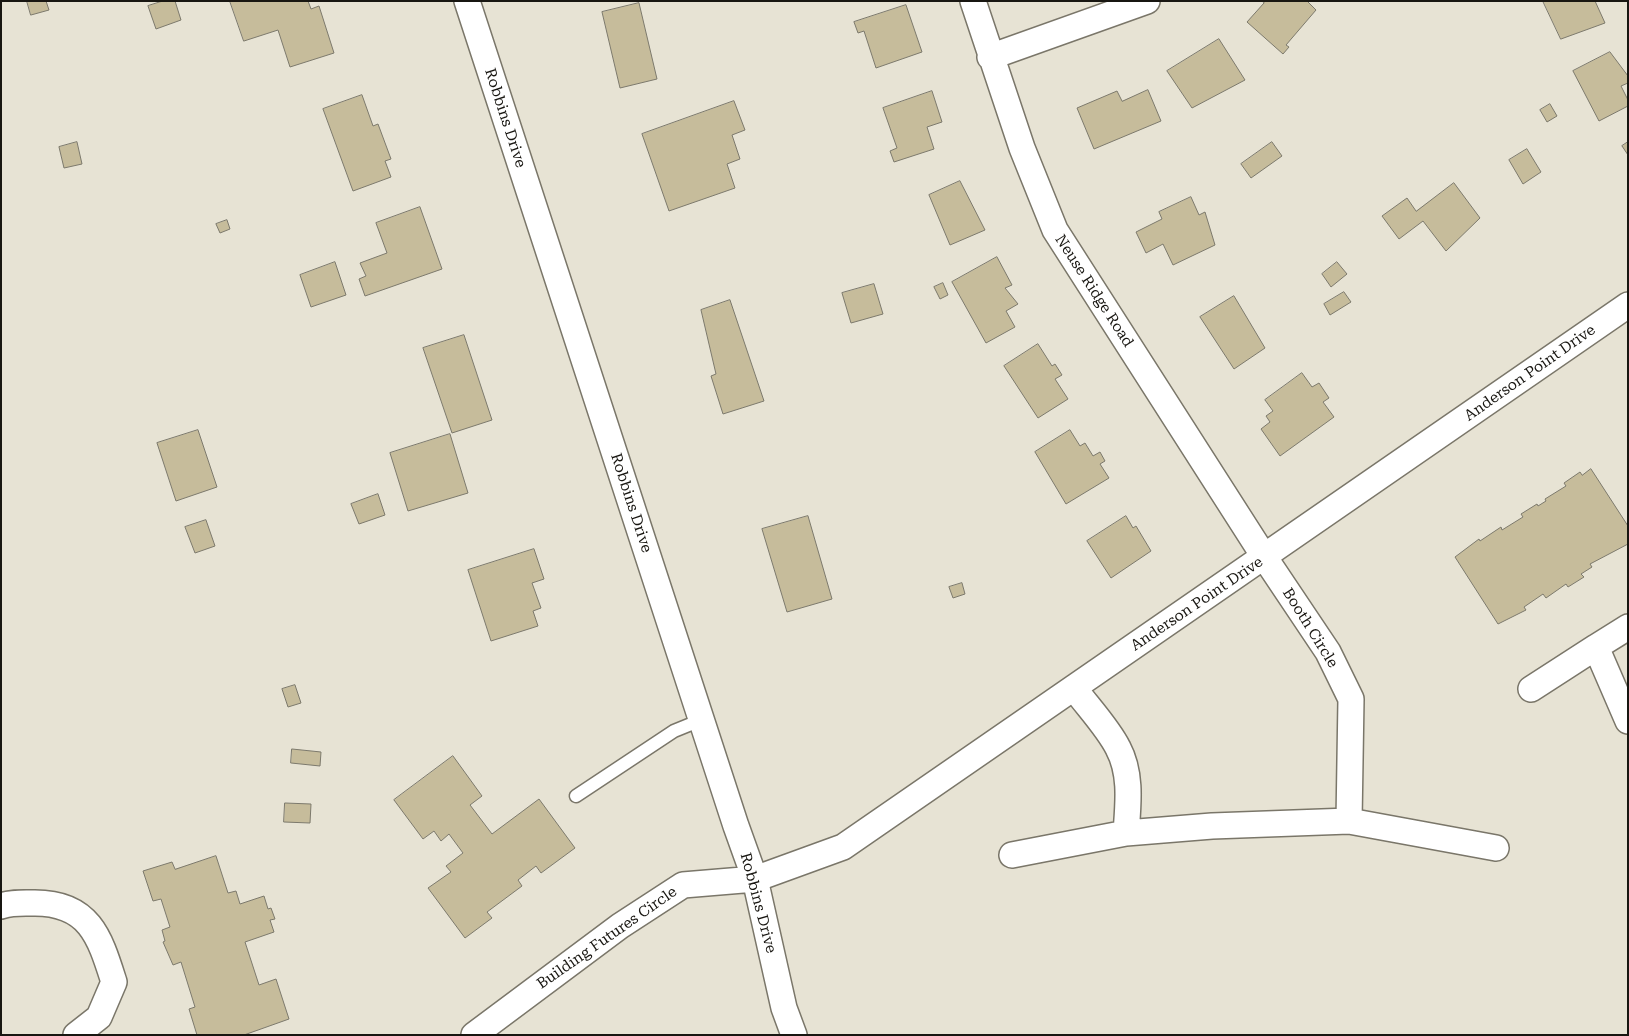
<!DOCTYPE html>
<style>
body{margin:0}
#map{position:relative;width:1629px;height:1036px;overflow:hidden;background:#e7e3d4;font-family:"Roboto Serif",serif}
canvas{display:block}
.frame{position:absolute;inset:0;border:2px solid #181611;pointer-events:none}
</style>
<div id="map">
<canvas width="1629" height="1036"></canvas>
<div class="frame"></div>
</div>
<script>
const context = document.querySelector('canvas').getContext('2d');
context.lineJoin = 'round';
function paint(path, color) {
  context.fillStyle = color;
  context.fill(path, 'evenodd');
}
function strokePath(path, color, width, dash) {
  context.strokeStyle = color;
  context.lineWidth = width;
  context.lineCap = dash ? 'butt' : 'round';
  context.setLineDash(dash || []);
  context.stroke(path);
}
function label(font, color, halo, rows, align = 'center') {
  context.font = font + ' "Roboto Serif",serif';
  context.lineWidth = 4.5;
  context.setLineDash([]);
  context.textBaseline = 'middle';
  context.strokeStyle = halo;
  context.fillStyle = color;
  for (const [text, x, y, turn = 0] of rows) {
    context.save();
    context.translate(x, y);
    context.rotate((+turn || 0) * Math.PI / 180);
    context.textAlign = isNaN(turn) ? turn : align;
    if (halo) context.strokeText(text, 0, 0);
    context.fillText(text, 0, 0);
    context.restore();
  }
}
const building = new Path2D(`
 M27,1H46L49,10L31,15Z
 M163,1H175L181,20L156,29L148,6Z
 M230,1H308L311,9L319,6L334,53L290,67L278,30L244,41Z
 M1262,1H1307L1316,10L1286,45L1289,47L1283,54L1247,22L1264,3Z
 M1543,1H1595L1605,23L1561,39Z
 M639,3L657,79L620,88L602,12Z
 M906,5L922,52L876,68L864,31L858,33L854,22Z
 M1219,39L1245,80L1192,108L1167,71Z
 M1610,52L1628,76V83L1621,86L1628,100V106L1599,121L1573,71Z
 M1148,90L1161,121L1094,149L1077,108L1117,91L1122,101Z
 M932,91L942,122L927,127L934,149L894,162L890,151L897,148L883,108Z
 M362,95L373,126L378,124L391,159L385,161L391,177L353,191L323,109Z
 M734,101L745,130L732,135L740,159L727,164L735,188L669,211L642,134Z
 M1550,104L1557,116L1547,122L1540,110Z
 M77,142L82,164L64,168L59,147Z
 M1272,142L1282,156L1251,178L1241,164Z
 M1628,142V155L1622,146Z
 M1527,149L1541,172L1523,184L1509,160Z
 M960,181L985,230L950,245L929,195Z
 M1454,183L1480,218L1446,251L1423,221L1399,239L1382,216L1407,198L1416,211Z
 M1191,197L1199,215L1205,212L1215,245L1173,265L1163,244L1146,253L1136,232L1162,219L1159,212Z
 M420,207L442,269L365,296L359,279L366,276L360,263L387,253L376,223Z
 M227,220L230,229L220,233L216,224Z
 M997,257L1012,285L1005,288L1018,304L1006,311L1015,327L986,343L952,282Z
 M335,262L346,295L311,307L300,275Z
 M1337,262L1347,274L1331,287L1322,274Z
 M943,283L948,295L940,299L934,287Z
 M874,284L883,314L851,323L842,293Z
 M1344,292L1351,302L1330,315L1324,304Z
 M1234,296L1265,348L1234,369L1200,317Z
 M730,300L764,401L723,414L711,376L716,374L701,310Z
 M464,335L492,420L452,433L423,348Z
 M1038,344L1052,366L1055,364L1062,375L1055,379L1068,399L1038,418L1004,366Z
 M1302,373L1312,387L1319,383L1329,398L1323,402L1334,417L1280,456L1261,429L1270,422L1266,416L1273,411L1265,400Z
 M198,430L217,487L176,501L157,443Z
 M1070,430L1080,446L1085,443L1093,456L1100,452L1105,461L1100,464L1109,478L1066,504L1035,452Z
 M450,434L468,493L408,511L390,453Z
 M1591,469L1628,526V544L1590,564L1592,567L1581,574L1584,577L1568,587L1566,584L1546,598L1543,594L1524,607L1526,610L1498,624L1455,557L1479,539L1480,541L1501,527L1502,530L1523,517L1521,514L1537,504L1538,506L1546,501L1545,499L1566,486L1564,483L1580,472L1582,475Z
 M378,494L385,515L359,524L351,504Z
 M808,516L832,599L787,612L762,529Z
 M1126,516L1133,528L1136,526L1151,551L1111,578L1087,541Z
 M206,520L215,546L195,553L185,527Z
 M534,549L544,579L532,583L541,608L533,611L538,626L491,641L468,570Z
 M962,583L965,594L953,598L949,587Z
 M295,685L301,703L288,707L282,689Z
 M292,749L321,752L320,766L291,763Z
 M453,756L482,796L470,805L492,834L539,799L575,848L541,873L536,866L518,880L522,886L487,912L492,918L465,938L428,888L451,872L446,866L463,853L449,834L441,841L434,831L423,839L394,800Z
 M285,803L311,804L310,823L284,822Z
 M216,856L228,893L236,891L240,904L264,896L268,909L271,908L275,919L270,920L274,932L245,942L259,985L276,979L289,1019L244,1035H197L189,1009L195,1007L181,962L173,965L163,942L165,941L162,930L170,927L161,899L153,901L143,871L172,862L175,869Z`);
paint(building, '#c6bc9b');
strokePath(building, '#7c796c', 1);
const lane = new Path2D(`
 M576,796L674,731L701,720`);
const street = new Path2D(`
 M467,1L736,826L755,879L784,1008L794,1035
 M973,1L1022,148L1055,230L1265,558L1328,652L1351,699L1349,821
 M990,57L1147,1
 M1628,627L1596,647L1628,721
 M1074,688C1088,707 1108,728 1118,748C1132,774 1128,805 1126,833
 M1531,689L1596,647
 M1012,855L1126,833L1212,826L1349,821L1496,848
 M1,906C12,902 23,903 35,903C90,903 100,938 114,982L99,1017L76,1035
 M474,1035L620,926L683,885L755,879L843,847L1628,305`);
strokePath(lane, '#7a7669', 15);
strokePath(street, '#7a7669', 28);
strokePath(lane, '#fff', 12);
strokePath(street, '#fff', 25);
label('15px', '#181611', '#fff', [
 ["Robbins Drive",505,118,72],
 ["Neuse Ridge Road",1094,291,57],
 ["Anderson Point Drive",1530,373,-35],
 ["Robbins Drive",631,503,72],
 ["Anderson Point Drive",1197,604,-34],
 ["Booth Circle",1310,628,58],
 ["Robbins Drive",758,903,75],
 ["Building Futures Circle",607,938,-35]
]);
</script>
